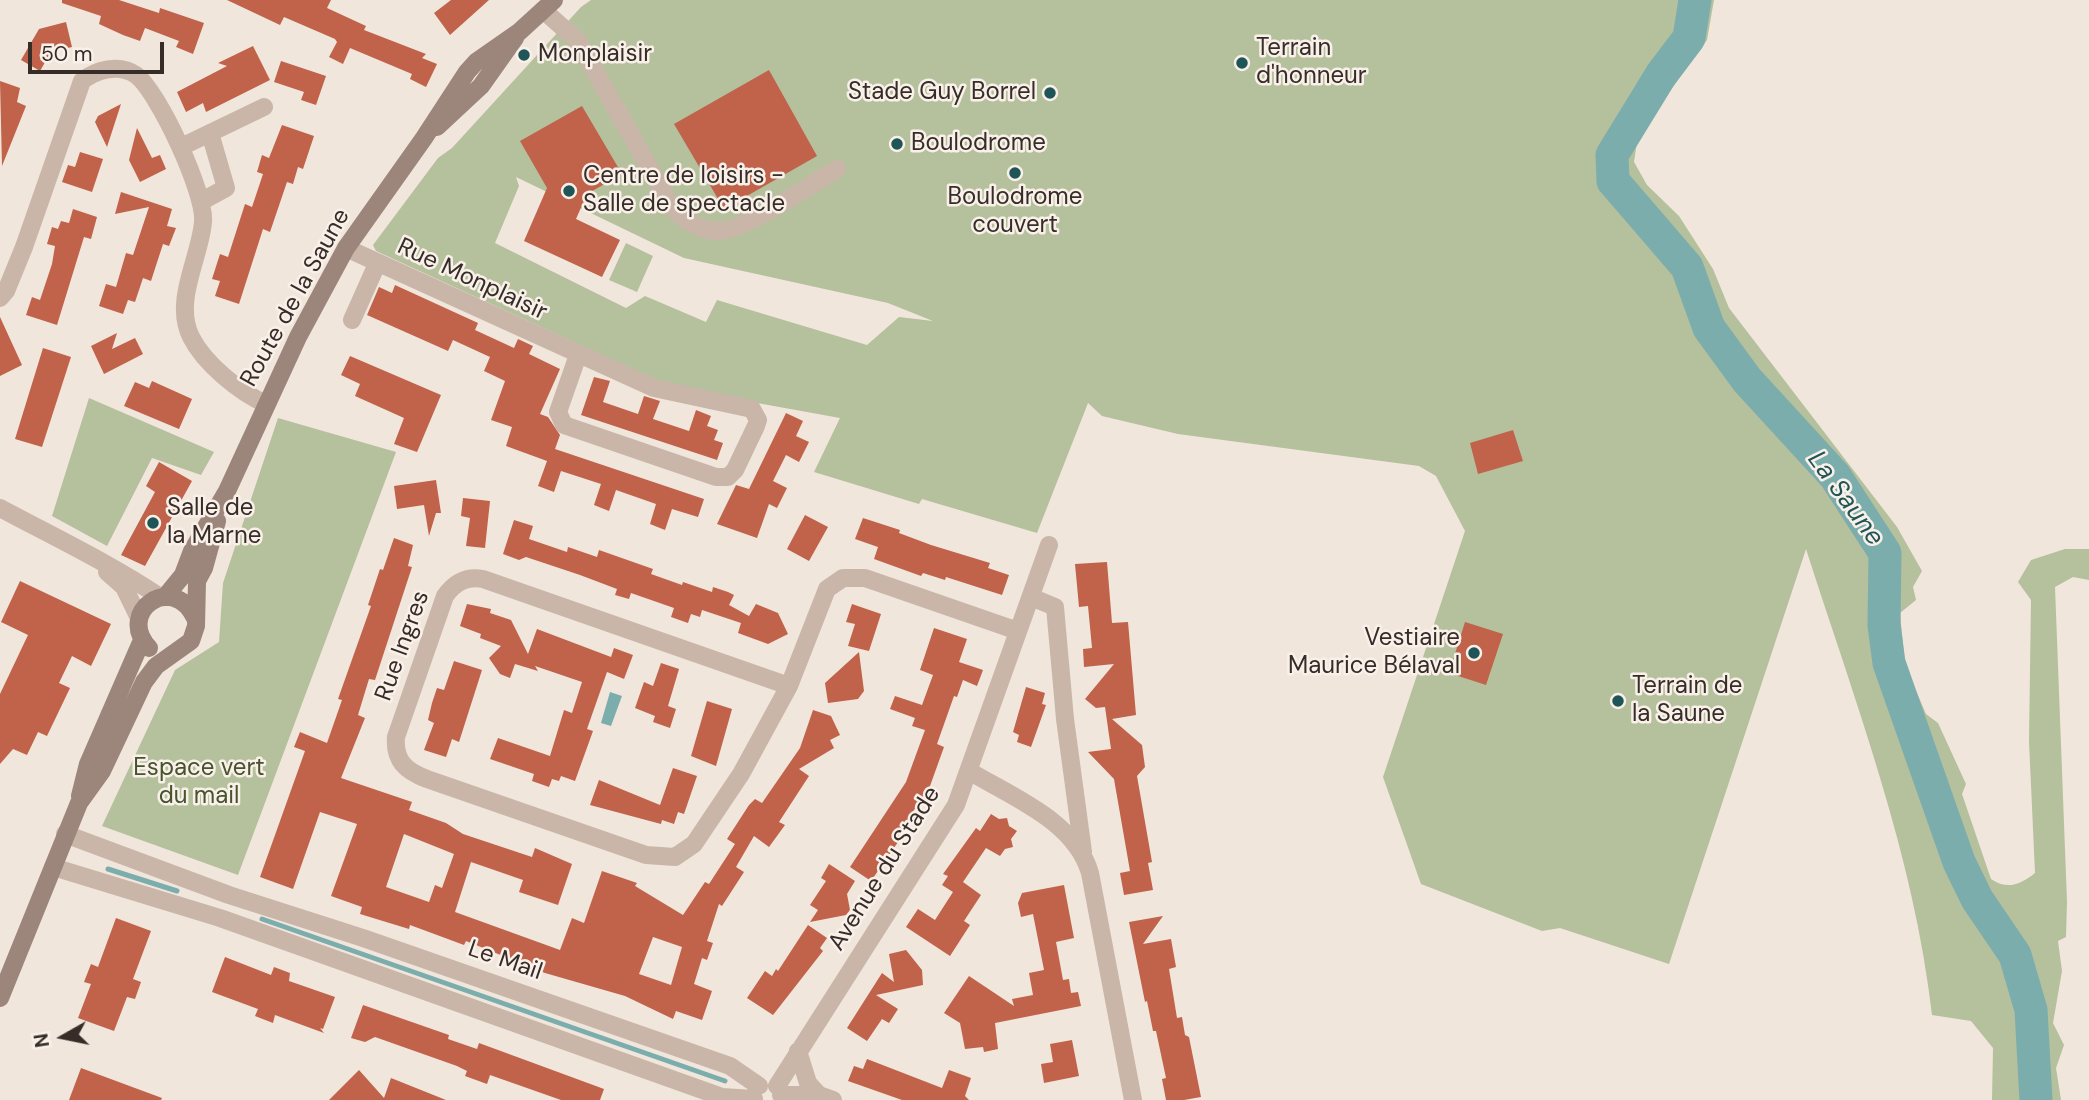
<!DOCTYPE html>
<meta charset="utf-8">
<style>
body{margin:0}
#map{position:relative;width:2089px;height:1100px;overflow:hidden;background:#f1e6dc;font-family:"DM Sans",sans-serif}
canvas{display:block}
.north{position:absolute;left:28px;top:1002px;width:70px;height:70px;-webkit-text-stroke:5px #f9f1e9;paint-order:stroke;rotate:261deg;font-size:19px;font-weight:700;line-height:28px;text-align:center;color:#362c28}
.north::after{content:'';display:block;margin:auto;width:24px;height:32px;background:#362c28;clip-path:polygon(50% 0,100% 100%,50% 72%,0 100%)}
.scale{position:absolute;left:28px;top:42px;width:136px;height:32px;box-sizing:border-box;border:4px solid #362c28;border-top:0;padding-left:9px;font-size:21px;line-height:24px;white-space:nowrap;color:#362c28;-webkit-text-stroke:5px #f9f1e9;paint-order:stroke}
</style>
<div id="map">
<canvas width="2089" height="1100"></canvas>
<div class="north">N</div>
<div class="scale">50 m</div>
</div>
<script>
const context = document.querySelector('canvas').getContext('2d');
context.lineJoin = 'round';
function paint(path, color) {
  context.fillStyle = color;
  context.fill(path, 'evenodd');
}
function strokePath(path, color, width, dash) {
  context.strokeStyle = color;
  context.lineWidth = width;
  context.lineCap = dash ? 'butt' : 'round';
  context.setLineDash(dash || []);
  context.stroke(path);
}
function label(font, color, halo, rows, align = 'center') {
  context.font = font + ' "DM Sans",sans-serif';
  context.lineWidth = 5;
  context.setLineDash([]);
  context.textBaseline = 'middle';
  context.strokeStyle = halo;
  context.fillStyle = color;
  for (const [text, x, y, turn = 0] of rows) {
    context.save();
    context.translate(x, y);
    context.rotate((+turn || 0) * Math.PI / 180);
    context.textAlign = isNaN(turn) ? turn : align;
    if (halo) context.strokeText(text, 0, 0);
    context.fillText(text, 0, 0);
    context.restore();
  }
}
paint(new Path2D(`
 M591,0H1714L1707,40L1638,135L1634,162L1647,185L1679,216L1713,269L1729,308L1897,527L1922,571L1913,587L1916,600L1900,613L1905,665L1926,714L1938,723L1966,784L1962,794L1991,879C2007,890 2020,885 2035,873L2029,741L2031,600L2018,582L2031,560L2065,549H2089V580L2073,577L2055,587L2067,902L2066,937L2058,941L2062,971L2053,1023L2064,1045L2056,1068L2061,1100H1992L1993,1048L1971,1021L1932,1015C1914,855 1855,702 1806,549L1669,964L1560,928L1542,931L1421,884L1383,777L1465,531L1436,476L1419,466L1178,434L1102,416L1088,403L1037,533L922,499L919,504L814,472L840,418L691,391L663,383L376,251L373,245L438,158L452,148L581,7ZM516,177L684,258L888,303L933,321L899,317L867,345L717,300L706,322L645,296L626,308L495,243L519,186Z
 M626,243L653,256L637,292L609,280Z
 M89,398L214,452L201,475L152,458L107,546L52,516Z
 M278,418L396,452L238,875L102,826L175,670L219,642L223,583Z`), '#b5c09d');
paint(new Path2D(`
 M610,692L622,696L611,726L601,723Z`), '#7cadad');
strokePath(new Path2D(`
 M108,869L177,891
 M262,919L725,1081`), '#7cadad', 5);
strokePath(new Path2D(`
 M1695,0L1689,38L1661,75L1612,155L1613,181L1687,267L1709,328L1747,380L1835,476L1885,553L1884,625L1889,663L1959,862L1977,899L2015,955L2031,1010L2036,1100`), '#7cadad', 33);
paint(new Path2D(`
 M62,0H119L159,13L160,8L204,23L193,54L176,47L179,41L145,28L140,41L123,35L99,24L101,16L62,3Z
 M227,0H331L327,8L366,26L364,30L426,54L422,58L437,64L426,87L410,79L412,74L350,48L343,64L329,57L337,42L335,39L284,17L280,25Z
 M451,0H489L450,35L434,13Z
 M66,22L72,47L51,52L40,71L21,60L39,29Z
 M253,46L270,80L206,112L203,103L186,112L177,92L227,66L218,63Z
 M281,61L326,76L316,105L301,100L304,92L274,82Z
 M769,70L817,156L724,209L674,124Z
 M0,81L20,88L17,102L26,106L2,166Z
 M121,104L107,147L95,122L98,116Z
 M582,106L622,174L587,194L576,219L620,240L602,277L524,241L547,188L520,141Z
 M282,125L314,136L303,169L298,167L293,184L287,182L270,232L263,229L239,304L215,296L220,281L212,279L220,254L228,257L245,204L252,207L263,174L257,172L262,155L269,158Z
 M137,128L152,158L160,155L166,169L140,182L129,160Z
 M80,152L103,159L92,192L62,182L68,165L75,167Z
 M121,192L172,209L167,226L176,228L169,246L163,244L151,281L143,278L135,302L128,300L123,314L99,306L106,284L116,287L126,253L133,255L149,207L115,214Z
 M73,209L97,217L91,239L84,237L57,325L26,315L32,297L40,300L52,264L55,246L47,244L52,227L58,229L61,221L69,223Z
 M395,285L478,323L475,330L514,348L518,339L533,346L529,354L560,369L540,414L548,417L560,435L555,449L704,499L698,517L672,509L665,530L650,524L656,504L616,490L609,511L594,505L601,484L561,471L554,492L538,486L547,461L506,446L512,427L491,420L505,381L484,371L490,357L453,340L448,351L367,315L379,287L392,293Z
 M0,317L22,365L0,376Z
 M117,333L112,349L135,338L143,354L104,374L91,346Z
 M43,348L71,357L42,447L15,439Z
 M350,356L441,395L417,452L394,444L404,418L355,396L360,384L341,375Z
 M594,377L610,381L603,402L638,414L644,396L660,401L653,419L689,431L696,410L711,416L707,426L718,430L714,440L723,443L717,460L581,415Z
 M152,381L192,399L179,429L124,406L135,382L149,388Z
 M786,413L803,421L796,436L809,442L799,462L786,455L773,481L787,488L777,508L769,504L757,538L717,524L736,485L749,489Z
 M1513,430L1523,461L1478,474L1470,443Z
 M159,462L192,481L145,566L121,555L155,492L146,486Z
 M436,480L441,513H436L429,536L424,505L397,509L394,486Z
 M463,498L490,501L485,548L466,546L470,518L461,516Z
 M805,515L828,527L809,561L787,549Z
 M863,518L900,530L899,533L931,545L990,563L988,568L1009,575L1002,595L946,577L945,580L923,573L921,576L874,559L878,547L855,539Z
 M514,520L533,526L529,539L567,552L568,547L597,557L599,550L653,569L651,574L682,585L683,582L712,592L713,587L728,592L734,595L729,605L749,616L756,604L778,613L788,634L768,644L738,633L741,623L702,610L700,617L691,614L688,623L671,617L674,608L631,593L629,599L615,595L617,589L580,575L526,557L519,560L503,554Z
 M394,538L413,545L408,566L412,567L375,680L369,679L358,715L365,718L341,778L412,802L409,810L446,823L463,834L532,857L535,848L572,864L558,905L519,892L523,880L471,862L455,912L560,950L572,918L584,923L602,871L637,883L635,886L683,915L705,882L709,884L735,844L727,839L749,805L755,799L762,803L800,748L813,710L831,716L840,735L830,740L834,748L799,769L809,776L779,822L785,825L769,847L754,836L736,867L744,872L722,906L719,904L707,941L713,943L707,960L702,958L694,984L712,991L702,1020L676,1011L673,1019L625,996L545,973L466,941L464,945L410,925L409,929L360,914L362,907L331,896L357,824L320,812L293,889L260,877L305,751L294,747L300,732L327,743L342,700L338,699L371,606L368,605L380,569L383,570ZM404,834L454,854L442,888L435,885L429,902L386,887ZM653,937L682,947L671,985L639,974Z
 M1107,562L1112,623L1128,622L1136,715L1112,719L1142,745L1145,767L1137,776L1152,862L1148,863L1153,890L1124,895L1120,873L1130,871L1114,779L1088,752L1111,749L1105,707L1096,708L1085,699L1114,664L1084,667L1083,649L1092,648L1088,606L1079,607L1075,564Z
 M20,581L111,624L91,666L72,656L59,683L70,688L47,736L38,732L27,755L13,749L0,764V694L28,635L1,622Z
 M467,604L491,609L490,613L511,620L528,654L537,629L611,657L614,648L633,655L624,679L607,672L587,729L593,731L575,781L561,776L559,781L552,779L549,787L532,781L534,774L490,759L498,738L550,756L564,710L572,713L582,682L535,666L538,671L515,664L510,678L500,674L489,658L501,646L480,638L481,634L460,626Z
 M852,604L881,614L869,651L848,646L855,624L846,622Z
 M1465,622L1503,634L1486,685L1449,673Z
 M934,628L967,639L959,662L983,670L977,686L963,680L957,697L954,696L937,744L944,747L930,786L910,816L914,819L871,881L850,867L906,782L925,730L912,726L915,718L890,709L895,696L922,705L933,675L920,670Z
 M859,652L864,691L858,699L828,703L825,683Z
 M454,661L482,670L459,742L452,739L446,757L424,750L434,723L428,720L432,703L437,688L444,690Z
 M661,663L679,669L668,706L676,709L670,728L653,722L655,716L635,708L644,682L653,686Z
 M1026,687L1045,693L1042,704L1046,705L1031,747L1017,742L1019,735L1013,732Z
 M707,701L732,709L716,766L691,756Z
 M673,768L697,776L684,814L678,812L674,824L662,820L661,824L590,805L599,780L660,805Z
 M991,814L999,819L1007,818L1009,826L1017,831L1011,839L1013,847L1005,849L1000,856L986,848L963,882L981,895L964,921L970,925L950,956L906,927L918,909L935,920L953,892L942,885L948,876L943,874L976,828L980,831Z
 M829,864L855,881L847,894L850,910L846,915L810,922L818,910L810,905L826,881L821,878Z
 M1064,885L1074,938L1056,942L1063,980L1069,979L1071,993L1078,992L1081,1006L995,1023L998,1049L984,1052L983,1047L965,1049L960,1023L944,1013L969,976L1014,1006L1012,999L1033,995L1029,973L1044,970L1033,914L1021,917L1018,903L1022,893Z
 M1163,916L1143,944L1171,939L1176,967L1169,969L1177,1018L1182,1017L1185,1035L1189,1037L1201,1097L1184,1100H1166L1162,1079L1166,1078L1156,1031H1153L1147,1001L1145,1002L1129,922Z
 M116,918L151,931L133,979L141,982L135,999L127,997L114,1031L78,1018L91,984L84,982L91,964L98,967Z
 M808,925L827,938L820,948L823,951L773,1015L747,998L765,971L772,976L776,969L778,971Z
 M906,950L922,970L923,985L876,995L898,1009L889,1023L882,1019L867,1041L847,1028L882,973L894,982L889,954Z
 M225,957L271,975L274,967L290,973L289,981L335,997L323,1029L320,1028L324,1033L275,1015L273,1023L255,1016L258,1009L212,992Z
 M363,1005L449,1035L448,1039L477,1049L479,1043L604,1089L600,1100H561L490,1075L487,1084L465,1076L467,1071L457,1066L375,1037L365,1042L351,1038Z
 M1072,1040L1079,1076L1044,1083L1041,1064L1053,1062L1050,1044Z
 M867,1059L942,1088L949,1070L971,1078L965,1096L969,1100H902L848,1081L854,1066L863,1069Z
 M81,1068L162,1098L161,1100H69Z
 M359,1070L384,1098L391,1078L446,1100H329Z`), '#c1624a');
strokePath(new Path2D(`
 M543,10L578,41L669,203C682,220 704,235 726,230C751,225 812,184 837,169
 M181,147L264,107
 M202,201L226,188L210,133
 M346,248L654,388L752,409L758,420L756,426L735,470L728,477H716L564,425L558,412L578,355
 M0,298L6,291L24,247L82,81C96,70 119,63 136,75C158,91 206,194 203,222C200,258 173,301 191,337C204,363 239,392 266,404
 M352,320L377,264
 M0,508C54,537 109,563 160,597
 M107,572L124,587L139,618
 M1031,597L1055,607L1065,719L1083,852
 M789,686L483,579C467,576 455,582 445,596L396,737C394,761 406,771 427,779L646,855L675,857L694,844L741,774L789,686L827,589L843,578H865L1018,631
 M969,771C1012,797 1075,821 1090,873L1133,1100
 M65,834L229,895L363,938L730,1066L759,1086
 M53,867L220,918L722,1097L754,1099
 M798,1051L808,1083L819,1095
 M777,1086L956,805L1049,545
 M781,1095H819L833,1100`), '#c9b6a9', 18);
strokePath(new Path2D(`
 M437,127L481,86L515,38
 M165,597L183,575L192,551L227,491L298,337L346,248L424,138L467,72L476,62L519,32L554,0
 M149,648C115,612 173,571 195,618
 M80,796L88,764L142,640
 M0,998L79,803L102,771L144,682L156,666L191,641L196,626L197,581L204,568L217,521`), '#9c857a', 18);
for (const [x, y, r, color] of [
 [524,55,7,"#1f5556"],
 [1242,63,7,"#1f5556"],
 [1050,93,7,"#1f5556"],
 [897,144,7,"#1f5556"],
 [1015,173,7,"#1f5556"],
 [569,191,7,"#1f5556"],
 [153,523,7,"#1f5556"],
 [1474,653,7,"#1f5556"],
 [1618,701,7,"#1f5556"]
]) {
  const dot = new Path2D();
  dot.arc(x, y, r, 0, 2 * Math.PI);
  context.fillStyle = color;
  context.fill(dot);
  strokePath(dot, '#f9f1e9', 2.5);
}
label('24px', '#362c28', '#f9f1e9', [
 ["Terrain",1256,49],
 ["d'honneur",1256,77],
 ["Monplaisir",538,55],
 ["Stade Guy Borrel",1036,93,"right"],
 ["Boulodrome",911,144],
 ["Centre de loisirs -",583,177],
 ["Salle de spectacle",583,205],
 ["Boulodrome",1015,198,"center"],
 ["couvert",1015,226,"center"],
 ["Salle de",167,509],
 ["la Marne",167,537],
 ["Vestiaire",1460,639,"right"],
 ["Maurice Bélaval",1460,667,"right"],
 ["Terrain de",1632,687],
 ["la Saune",1632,715]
], 'left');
label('24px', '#362c28', '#f9f1e9', [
 ["Rue Monplaisir",472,280,25],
 ["Route de la Saune",296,298,-61],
 ["Rue Ingres",403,646,-70],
 ["Avenue du Stade",885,869,-58],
 ["Le Mail",505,961,19]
]);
label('24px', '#47532d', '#f9f1e9', [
 ["Espace vert",199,769],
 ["du mail",199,797]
]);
label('italic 26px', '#1f5556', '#f9f1e9', [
 ["La Saune",1845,499,54]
]);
</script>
